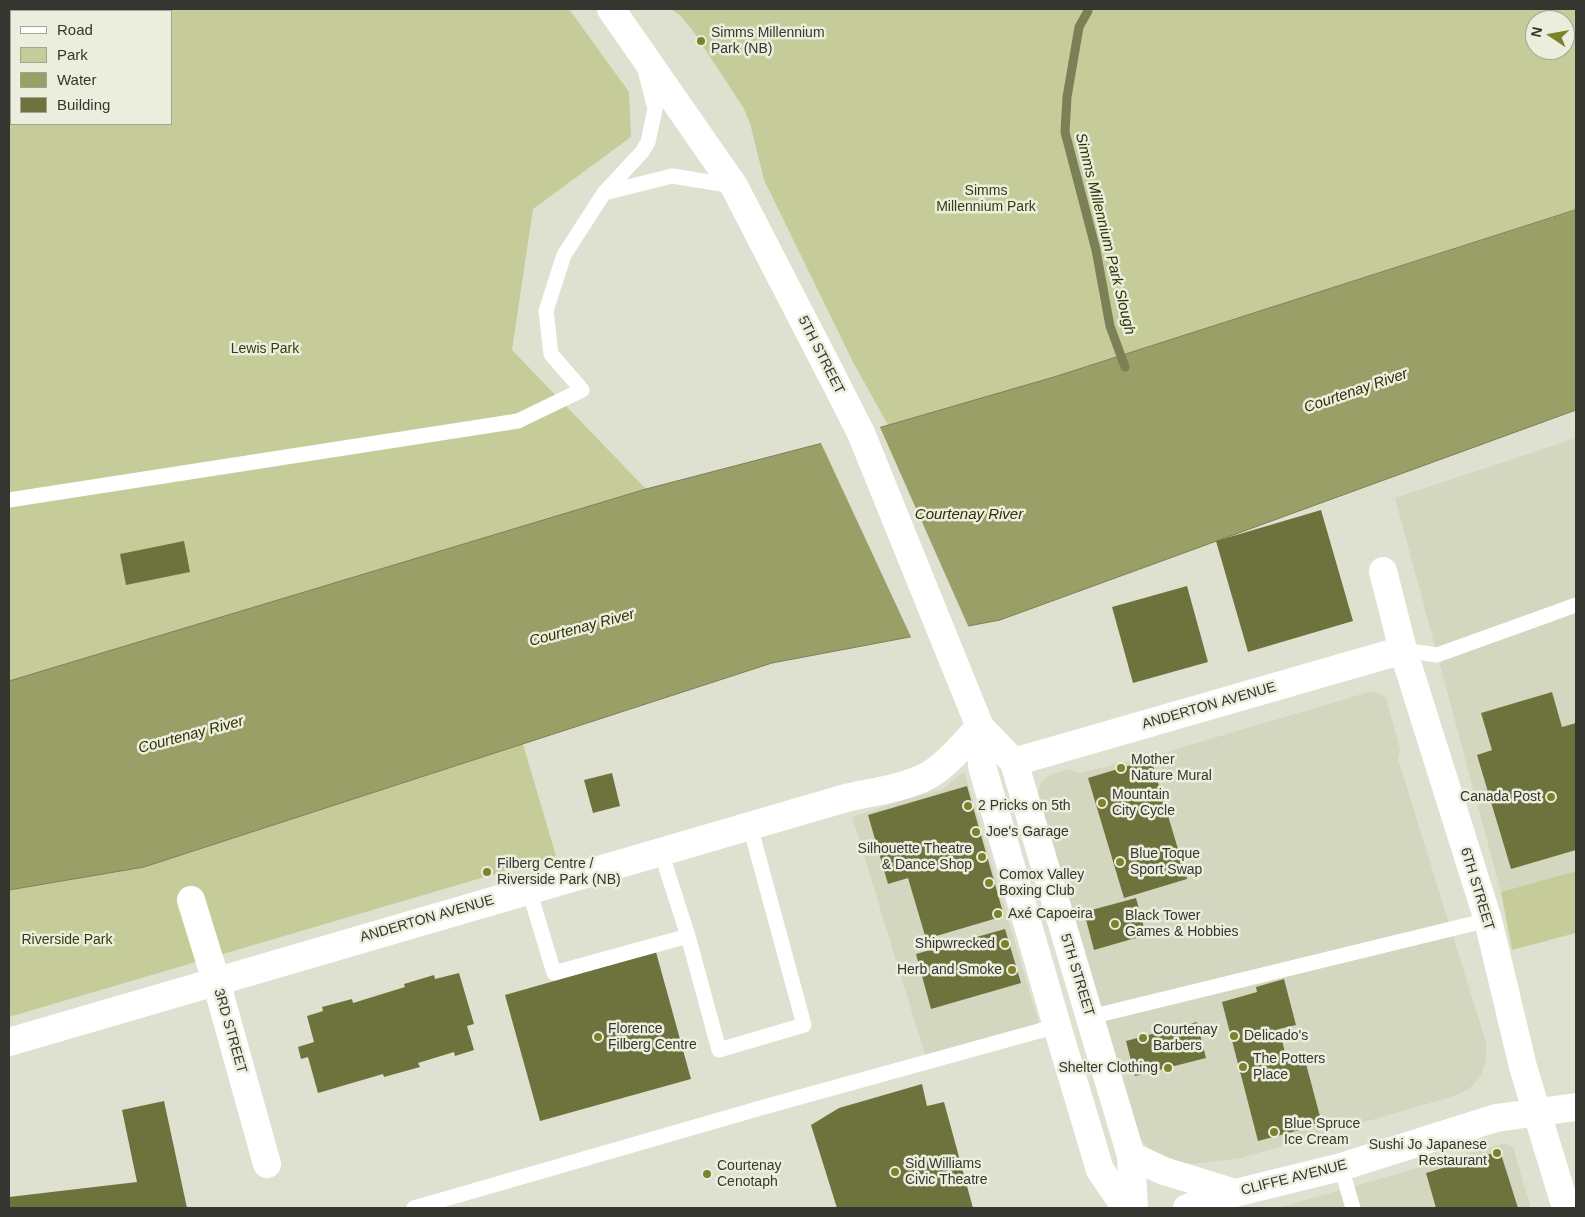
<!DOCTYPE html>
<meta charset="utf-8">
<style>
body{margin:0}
#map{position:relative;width:1585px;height:1217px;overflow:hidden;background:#dfe1d0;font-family:Arial,sans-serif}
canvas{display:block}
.frame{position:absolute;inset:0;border:10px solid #35362f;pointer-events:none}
.legend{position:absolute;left:10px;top:10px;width:162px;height:115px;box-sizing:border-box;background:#eceedd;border:1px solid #a3a497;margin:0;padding:6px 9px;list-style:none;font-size:15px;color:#35362f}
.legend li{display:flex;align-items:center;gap:10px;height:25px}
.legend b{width:25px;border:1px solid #a3a497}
.north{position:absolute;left:1525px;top:10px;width:50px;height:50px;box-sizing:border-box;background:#eceedd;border:1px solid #a3a497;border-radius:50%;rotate:282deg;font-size:14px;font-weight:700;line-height:20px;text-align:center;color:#35362f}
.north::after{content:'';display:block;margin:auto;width:18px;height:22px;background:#7b812c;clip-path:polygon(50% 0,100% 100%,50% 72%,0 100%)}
</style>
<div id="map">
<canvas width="1585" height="1217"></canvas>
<div class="frame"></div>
<ul class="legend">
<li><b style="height:6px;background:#fff"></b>Road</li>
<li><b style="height:14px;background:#c6cc99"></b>Park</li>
<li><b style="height:14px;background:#999f67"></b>Water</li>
<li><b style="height:14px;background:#6e733d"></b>Building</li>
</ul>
<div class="north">N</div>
</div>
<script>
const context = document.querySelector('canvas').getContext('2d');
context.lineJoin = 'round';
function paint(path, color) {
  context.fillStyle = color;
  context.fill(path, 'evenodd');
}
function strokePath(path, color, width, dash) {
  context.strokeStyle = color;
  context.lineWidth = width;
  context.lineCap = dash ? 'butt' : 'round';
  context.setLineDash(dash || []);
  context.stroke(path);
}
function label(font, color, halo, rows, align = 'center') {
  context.font = font + ' Arial,sans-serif';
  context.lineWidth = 5;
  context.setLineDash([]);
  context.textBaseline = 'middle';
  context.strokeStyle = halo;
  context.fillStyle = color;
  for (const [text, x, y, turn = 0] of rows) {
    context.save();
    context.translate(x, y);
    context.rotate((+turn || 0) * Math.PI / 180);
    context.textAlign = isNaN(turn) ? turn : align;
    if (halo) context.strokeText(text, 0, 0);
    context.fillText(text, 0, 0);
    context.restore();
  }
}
paint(new Path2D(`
 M1576,438V871L1501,892L1395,498Z
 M1375,691L1385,697L1387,701L1400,750L1398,759L1486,1042V1059L1481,1076L1469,1089L1451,1097L1241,1158L1197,1164L1181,1163L1160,1157L1141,1140L1036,799L1041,782L1049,775L1068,769L1079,773L1166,752L1369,692Z
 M962,773L965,774L1041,1030L927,1061L852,817L914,797L943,789Z
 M1505,1143L1513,1147L1531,1208H1278Z`), '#d4d7bf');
paint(new Path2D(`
 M9,9H569L629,92L631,137L533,209L512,350L646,489L9,681ZM11,11H171V124H11Z
 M670,9H1576V210L1054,377L888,425L854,364L764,180L750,123L743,107L693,31L680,15ZM1535,20H1565V50H1535Z
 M523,744L556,856L9,1017V890L144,867Z
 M1576,871V933L1512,950L1501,892Z`), '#c6cc99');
const water = new Path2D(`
 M1576,210V410L1000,620L772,663L144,867L9,890V681L646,489L861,433L1054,377Z`);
paint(water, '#999f67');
strokePath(water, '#7b8056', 1);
paint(new Path2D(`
 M879,425L969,628L912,639L820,441Z`), '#dfe1d0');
strokePath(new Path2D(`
 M1088,11L1079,27L1067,97L1065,132L1096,250L1110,326L1125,367`), '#7b8056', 9);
paint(new Path2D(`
 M1321,510L1353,621L1248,652L1216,541Z
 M184,541L190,572L126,585L120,554Z
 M1187,586L1208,662L1133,683L1112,607Z
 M1552,692L1562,727L1576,723V850L1511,869L1477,755L1492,750L1481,713Z
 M1151,759L1187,879L1124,898L1088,778Z
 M612,773L620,806L593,813L584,780Z
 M967,786L1004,916L926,939L908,878L888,884L868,815Z
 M1136,898L1146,935L1094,950L1084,912Z
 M1005,929L1021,983L931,1009L916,954Z
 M656,952L691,1079L540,1121L505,995Z
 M459,973L474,1024L467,1026L474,1050L455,1056L454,1052L418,1063L420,1067L384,1077L383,1074L318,1093L308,1057L301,1059L298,1047L314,1042L307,1016L323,1011L322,1007L352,999L353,1003L405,987L404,984L434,975L435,979Z
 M1284,979L1296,1025L1279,1029L1288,1064L1305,1060L1322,1124L1258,1141L1222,1002L1257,992L1256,987Z
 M1197,1022L1206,1058L1135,1076L1126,1041Z
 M922,1084L927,1106L944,1102L973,1208H837L811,1125L839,1108Z
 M164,1101L187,1208H9V1197L137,1182L122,1110Z
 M1500,1151L1518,1208H1436L1426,1173Z`), '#6e733d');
strokePath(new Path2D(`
 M604,193L672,176L734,186
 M9,500L518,421L582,390L551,354L546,311L564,255L604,193L642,152L648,142L655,109L645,70
 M1403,650L1437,655L1576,605
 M661,852L688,936L719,1050L804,1025L750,826
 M529,890L554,973L688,936
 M1090,1017L1488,920
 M1341,1167L1353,1208
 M414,1208L764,1107L1057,1026`), '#fff', 15);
strokePath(new Path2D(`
 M1383,571L1403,650L1488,920L1523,1067L1566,1208
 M1014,762L1403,650
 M191,900L216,981L267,1164`), '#fff', 28);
strokePath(new Path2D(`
 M830,372L861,433
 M9,1042L846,798C872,792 906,788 929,775C948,764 964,743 980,727`), '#fff', 28);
strokePath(new Path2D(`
 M611,9L734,186L830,372
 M861,433L980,727L982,766L1057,1026L1100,1170L1126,1208
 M980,727L1014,762L1131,1156L1134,1208
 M1131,1156L1164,1171L1235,1193
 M1187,1208L1235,1193L1341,1167L1496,1118L1576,1107`), '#fff', 28);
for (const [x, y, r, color] of [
 [701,41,5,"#7b812c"],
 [1121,768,5,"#7b812c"],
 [1551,797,5,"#7b812c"],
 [1102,803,5,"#7b812c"],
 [968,806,5,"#7b812c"],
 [976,832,5,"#7b812c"],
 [982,857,5,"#7b812c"],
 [1120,862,5,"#7b812c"],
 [487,872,5,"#7b812c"],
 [989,883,5,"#7b812c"],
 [998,914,5,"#7b812c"],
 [1115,924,5,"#7b812c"],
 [1005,944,5,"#7b812c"],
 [1012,970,5,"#7b812c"],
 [1234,1036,5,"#7b812c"],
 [598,1037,5,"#7b812c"],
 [1143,1038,5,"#7b812c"],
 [1243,1067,5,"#7b812c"],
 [1168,1068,5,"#7b812c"],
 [1274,1132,5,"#7b812c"],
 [1497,1153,5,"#7b812c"],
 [895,1172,5,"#7b812c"],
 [707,1174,5,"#7b812c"]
]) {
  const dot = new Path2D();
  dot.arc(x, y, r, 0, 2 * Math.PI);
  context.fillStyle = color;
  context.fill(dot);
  strokePath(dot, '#eceedd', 2);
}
label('14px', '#35362f', '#eceedd', [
 ["Simms Millennium",711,33],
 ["Park (NB)",711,49],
 ["Mother",1131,760],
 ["Nature Mural",1131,776],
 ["Mountain",1112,795],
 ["City Cycle",1112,811],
 ["Canada Post",1541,797,"right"],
 ["2 Pricks on 5th",978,806],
 ["Joe's Garage",986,832],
 ["Silhouette Theatre",972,849,"right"],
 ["& Dance Shop",972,865,"right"],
 ["Blue Toque",1130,854],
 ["Sport Swap",1130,870],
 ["Filberg Centre /",497,864],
 ["Riverside Park (NB)",497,880],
 ["Comox Valley",999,875],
 ["Boxing Club",999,891],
 ["Axé Capoeira",1008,914],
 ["Black Tower",1125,916],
 ["Games & Hobbies",1125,932],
 ["Shipwrecked",995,944,"right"],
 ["Herb and Smoke",1002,970,"right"],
 ["Florence",608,1029],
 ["Filberg Centre",608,1045],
 ["Courtenay",1153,1030],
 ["Barbers",1153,1046],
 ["Delicado's",1244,1036],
 ["The Potters",1253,1059],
 ["Place",1253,1075],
 ["Shelter Clothing",1158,1068,"right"],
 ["Blue Spruce",1284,1124],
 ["Ice Cream",1284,1140],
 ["Sushi Jo Japanese",1487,1145,"right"],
 ["Restaurant",1487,1161,"right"],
 ["Sid Williams",905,1164],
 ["Civic Theatre",905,1180],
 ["Courtenay",717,1166],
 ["Cenotaph",717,1182]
], 'left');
label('14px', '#383b0f', '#eceedd', [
 ["Simms",986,191],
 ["Millennium Park",986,207],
 ["Lewis Park",265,349],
 ["Riverside Park",67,940]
]);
label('14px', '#35362f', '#eceedd', [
 ["5TH STREET",821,355,63],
 ["ANDERTON AVENUE",1209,706,-16],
 ["6TH STREET",1477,889,73],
 ["ANDERTON AVENUE",427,919,-16],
 ["5TH STREET",1077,975,73],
 ["3RD STREET",230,1031,74],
 ["CLIFFE AVENUE",1294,1178,-14]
]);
label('italic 15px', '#2e3003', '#eceedd', [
 ["Simms Millennium Park Slough",1105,234,76],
 ["Courtenay River",1356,391,-19],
 ["Courtenay River",969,515],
 ["Courtenay River",582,628,-15],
 ["Courtenay River",191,735,-15]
]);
</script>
